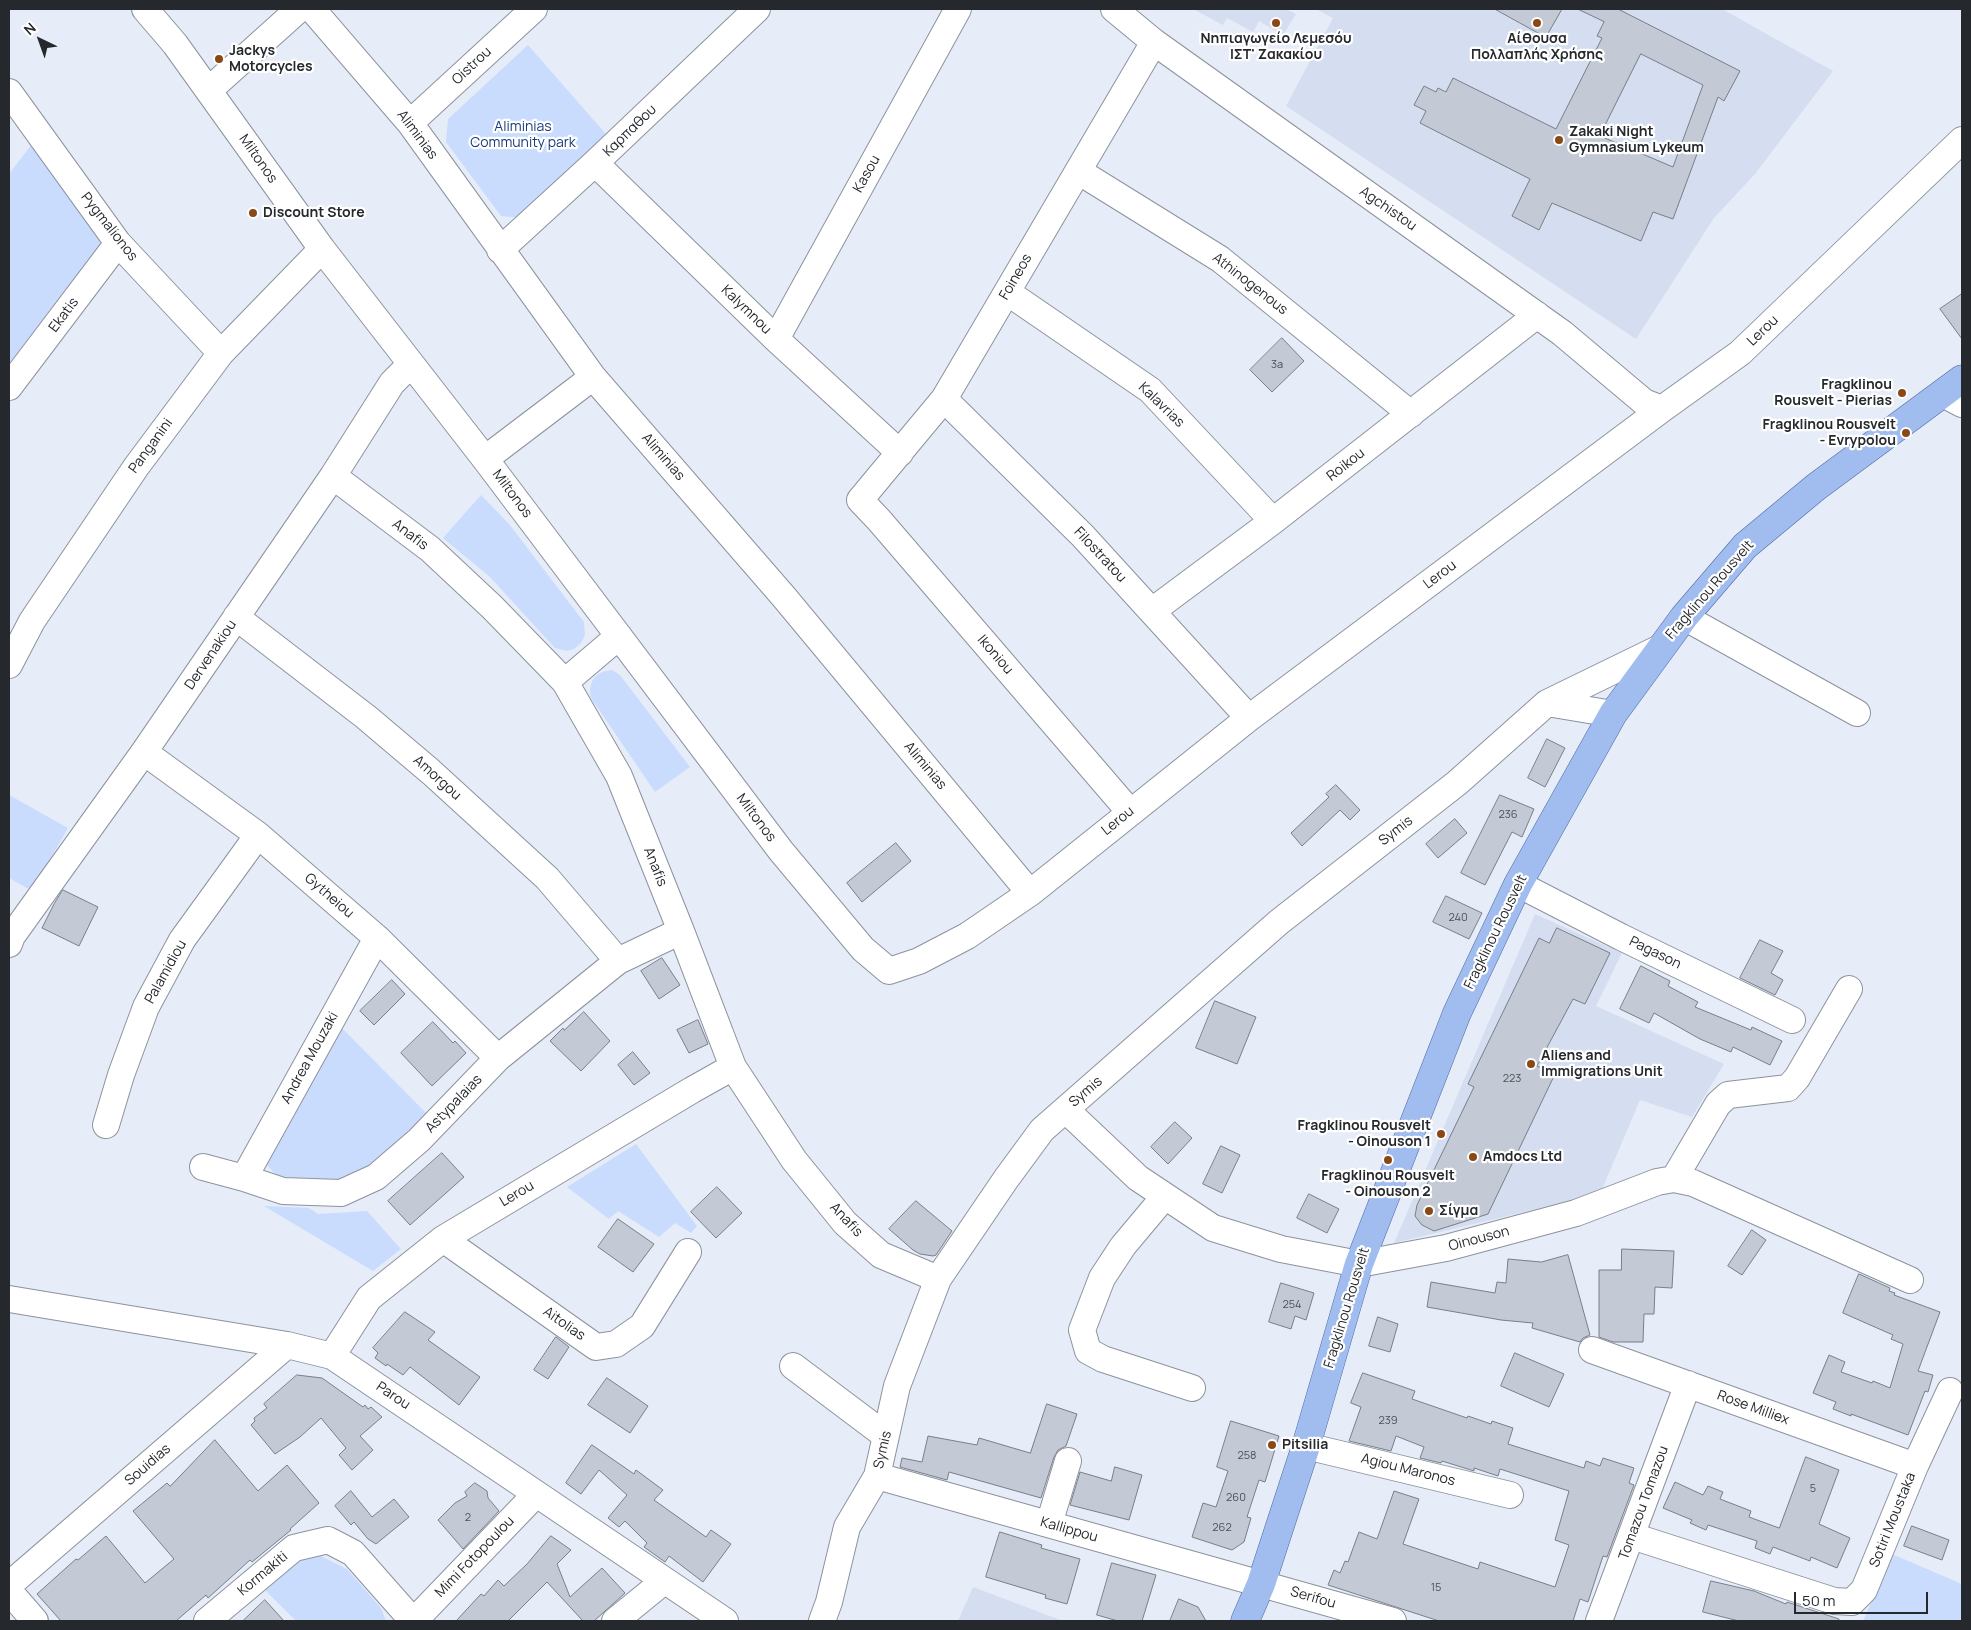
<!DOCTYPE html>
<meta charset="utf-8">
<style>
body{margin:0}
#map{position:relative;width:1971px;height:1630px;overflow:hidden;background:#e6ecf8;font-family:Manrope,sans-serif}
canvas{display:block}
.frame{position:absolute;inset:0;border:10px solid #25282c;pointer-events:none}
.north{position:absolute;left:15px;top:15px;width:50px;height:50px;-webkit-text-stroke:4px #fff;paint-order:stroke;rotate:318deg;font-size:14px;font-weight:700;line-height:20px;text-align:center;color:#25282c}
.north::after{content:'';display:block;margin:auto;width:18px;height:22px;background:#25282c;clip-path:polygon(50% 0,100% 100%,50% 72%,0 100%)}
.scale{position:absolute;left:1794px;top:1592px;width:134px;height:22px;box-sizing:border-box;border:2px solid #25282c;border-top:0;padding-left:6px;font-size:15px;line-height:18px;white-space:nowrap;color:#25282c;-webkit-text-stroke:4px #fff;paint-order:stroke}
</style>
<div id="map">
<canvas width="1971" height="1630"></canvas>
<div class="frame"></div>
<div class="north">N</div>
<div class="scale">50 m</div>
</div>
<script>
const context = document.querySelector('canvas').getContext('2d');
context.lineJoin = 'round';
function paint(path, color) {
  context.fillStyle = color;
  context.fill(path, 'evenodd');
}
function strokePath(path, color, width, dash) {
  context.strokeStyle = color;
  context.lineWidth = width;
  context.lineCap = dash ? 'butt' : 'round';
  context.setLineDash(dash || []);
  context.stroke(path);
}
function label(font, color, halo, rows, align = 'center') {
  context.font = font + ' Manrope,sans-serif';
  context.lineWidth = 4.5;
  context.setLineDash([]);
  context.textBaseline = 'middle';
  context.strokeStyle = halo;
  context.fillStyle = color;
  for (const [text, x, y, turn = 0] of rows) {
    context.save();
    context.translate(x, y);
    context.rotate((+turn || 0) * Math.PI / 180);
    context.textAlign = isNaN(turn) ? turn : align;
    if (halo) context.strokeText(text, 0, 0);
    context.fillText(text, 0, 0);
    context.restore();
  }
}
paint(new Path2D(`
 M1193,9H1286L1296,14L1283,35L1259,21L1253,32L1227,18L1223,25Z
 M1316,9H1722L1833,71L1755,174L1714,218L1636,339L1286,106L1333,18Z
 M1535,914L1622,953L1596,1006L1724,1064L1692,1117L1640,1100L1600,1194L1394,1243Z
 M973,1587L1063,1621H958Z`), '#d5def0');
paint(new Path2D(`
 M528,45L612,141L522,218L501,216L446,142L448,119Z
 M32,144L104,242L9,366V174Z
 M481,495L509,524L584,622L585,635L581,643L574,649L567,651L555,648L490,577L443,538Z
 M612,670L620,675L690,767L655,792L591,698C588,681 595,672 612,670Z
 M9,795L68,828L32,891L9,878Z
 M336,1022L427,1114L373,1170L326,1185L276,1175L265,1163Z
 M636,1144L697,1226L691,1233L675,1223L659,1237L618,1211L609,1219L567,1187Z
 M264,1206L309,1208L318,1214L367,1211L401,1249L373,1271Z
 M1892,1554L1962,1584V1621H1863Z
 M319,1555L347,1569L381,1608L386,1621H296L263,1588L299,1559Z`), '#cadcfd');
const building = new Path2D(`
 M1495,9H1562L1546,37Z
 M1578,9H1618L1740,71L1724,101L1718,97L1673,219L1653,212L1641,241L1552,203L1539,230L1512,216L1530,179L1420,123L1426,111L1414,105L1424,86L1436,92L1438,88L1446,92L1453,78L1556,129L1602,38L1597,36L1604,22ZM1641,54L1703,85L1673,167L1600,136Z
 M1962,294V339L1940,309Z
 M1282,338L1304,361L1272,392L1250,370Z
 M1547,739L1565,748L1545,787L1528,778Z
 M1336,785L1360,810L1350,820L1340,810L1302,846L1291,833L1329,797L1326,794Z
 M1500,795L1534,809L1522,837L1512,832L1485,885L1461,873Z
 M1455,819L1467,833L1438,858L1426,844Z
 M896,843L911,861L862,902L847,883Z
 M63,890L98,907L79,946L42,928L54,904Z
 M1446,896L1482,913L1469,939L1433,922Z
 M1557,928L1610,953L1585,1004L1573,999L1537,1066L1555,1074L1488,1214L1434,1231L1422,1225L1415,1216L1417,1205L1474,1087L1468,1084L1539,938L1549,943Z
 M1760,940L1783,951L1771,973L1783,980L1775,995L1740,978Z
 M662,958L680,985L659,999L641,971Z
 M1641,966L1670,981L1668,986L1698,1002L1695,1007L1751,1030L1752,1027L1782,1041L1770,1065L1733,1047L1731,1052L1700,1039L1654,1013L1649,1023L1620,1009Z
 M392,980L405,994L374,1025L360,1011Z
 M1215,1001L1256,1017L1237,1064L1196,1048Z
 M584,1012L610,1041L581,1071L550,1041L563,1028L564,1030Z
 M698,1020L708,1044L689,1053L677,1030Z
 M433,1022L453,1043L455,1041L466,1053L432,1086L401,1053Z
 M633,1052L650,1073L634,1085L618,1065Z
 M1175,1122L1192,1138L1168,1164L1151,1147Z
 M1221,1146L1240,1155L1222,1193L1203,1184Z
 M442,1153L464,1177L410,1225L388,1201Z
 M717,1187L742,1213L716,1238L691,1212Z
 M1309,1194L1339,1209L1327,1233L1297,1218Z
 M916,1201L952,1231L936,1255L933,1256L920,1254L913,1250L889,1229Z
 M618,1219L654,1244L633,1272L598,1247Z
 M1752,1230L1766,1240L1742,1275L1728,1266Z
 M1622,1249L1674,1251L1672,1288L1655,1287L1654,1314H1644L1643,1342H1613L1599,1337V1270H1621Z
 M1568,1255L1590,1335L1583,1338L1580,1342L1532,1328L1533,1323L1501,1320L1427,1307L1431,1282L1495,1293L1497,1282L1506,1283L1508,1259L1541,1262Z
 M1859,1274L1890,1288L1889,1291L1895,1293L1894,1295L1940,1312L1918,1371L1933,1375L1928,1392L1925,1391L1908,1435L1851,1414V1416L1833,1409L1836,1402L1813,1393L1829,1355L1845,1362L1841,1372L1872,1383L1873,1381L1890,1388L1903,1344L1891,1339L1893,1335L1843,1313Z
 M1281,1283L1314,1293L1306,1320L1295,1316L1291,1329L1269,1322Z
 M405,1312L435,1332L428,1340L480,1377L459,1405L410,1367L403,1375L387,1364L386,1366L375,1358L378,1353L373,1348Z
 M1378,1317L1398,1324L1390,1352L1369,1346Z
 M556,1337L569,1347L548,1379L534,1370Z
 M1515,1353L1564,1374L1549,1407L1501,1386Z
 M1363,1373L1415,1391L1412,1399L1467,1418L1468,1416L1491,1424L1492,1421L1513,1428L1508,1444L1584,1468L1586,1461L1600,1466L1603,1458L1634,1468L1629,1483L1634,1485L1607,1557L1603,1556L1588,1602L1580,1599L1573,1621H1439L1328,1585L1334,1570L1340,1573L1345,1561L1348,1562L1359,1532L1377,1539L1394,1491L1419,1499L1403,1544L1478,1569L1480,1562L1555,1587L1569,1545L1555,1540L1569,1491L1500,1469L1498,1476L1474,1468V1471L1442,1461L1441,1463L1420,1458L1424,1447L1396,1436L1391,1451L1349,1441L1361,1407L1351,1403Z
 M297,1375L322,1378L363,1407L365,1405L368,1409L371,1407L382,1417L360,1436L373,1450L352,1470L339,1455L346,1448L321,1418L300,1437L275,1454L251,1425L255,1421L254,1418L267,1408L264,1404Z
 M607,1378L648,1406L630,1433L588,1405Z
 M1047,1404L1077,1414L1066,1446L1058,1450L1054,1457L1041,1498L949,1472L947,1480L900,1467L902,1458L922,1462L928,1436L977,1445L979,1438L1030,1453Z
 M1231,1421L1279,1436L1265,1482L1259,1480L1247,1517L1251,1518L1244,1542L1232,1550L1192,1537L1203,1503L1216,1507L1228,1471L1217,1467Z
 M215,1440L258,1491L287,1465L319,1503L290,1529L291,1530L252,1562L250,1560L208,1598L206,1595L176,1621H61L37,1594L76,1559L78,1560L106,1536L145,1583L174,1559L133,1511L167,1483L170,1486Z
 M592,1445L634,1474L636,1470L663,1490L654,1500L706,1537L711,1530L731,1544L703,1582L669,1556L665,1562L644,1547L647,1543L625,1521L619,1527L608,1518L627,1495L599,1470L581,1494L566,1483Z
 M1806,1457L1839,1470L1819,1524L1850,1538L1837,1568L1811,1557L1810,1561L1773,1547L1770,1554L1755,1548L1757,1541L1708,1525L1706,1530L1690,1523L1692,1520L1663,1508L1675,1482L1703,1495L1708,1486L1723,1492L1720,1499L1751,1511L1749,1517L1779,1528Z
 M1115,1467L1142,1475L1129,1520L1070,1505L1080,1472L1111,1481Z
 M475,1483L487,1491L488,1498L499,1511L463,1549L438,1520L455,1503L467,1496L465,1492Z
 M351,1491L372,1517L394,1499L409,1517L376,1544L368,1539L354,1522L351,1525L335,1506Z
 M1912,1526L1949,1540L1942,1560L1904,1546Z
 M1000,1532L1042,1545L1041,1548L1080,1559L1067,1604L1045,1598L1046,1595L986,1577Z
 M551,1536L571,1550L557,1564L570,1597L602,1568L625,1593L594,1621H583L547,1582L508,1621H456L481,1594L484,1596L498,1580L504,1586L527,1564Z
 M1112,1563L1156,1575L1142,1621H1118L1097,1615Z
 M1711,1581L1754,1591L1786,1604L1787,1602L1839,1619V1621H1739L1703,1612Z
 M1179,1599L1198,1607L1206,1621H1170Z
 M265,1600L284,1621H243Z`);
paint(building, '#c3cad5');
strokePath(building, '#797f89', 1);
const minor = new Path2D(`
 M145,9L175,44L213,97L322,249L485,459L781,851L863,949L889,971L919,961L967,936L1030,893L1249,718L1662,409L1740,353L1962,140
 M312,9L410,123L593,377L784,597L1030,893
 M1114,9L1154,42L1562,333L1644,402L1662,409
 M209,90L299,9
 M9,92L118,243L221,353
 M410,123L534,9
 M595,163L776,339L900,453
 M1078,171L1220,259L1411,414
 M500,250L595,163L757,9
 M1007,292L1150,390L1273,521
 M776,339L958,9
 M9,387L118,243
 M1943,394L1962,404
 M944,399L1083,536L1249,718
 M485,459L593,377
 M333,476L430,549L492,607L565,682L619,776L681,931L733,1067L794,1160L845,1223L881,1255L938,1279
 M1152,611L1273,521L1537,315
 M236,617L366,717L431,772L547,878L618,961
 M1684,617L1857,713
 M9,665L32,621L136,467L221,353L322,249
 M565,682L619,636
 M1547,703L1613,714
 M144,752L258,835L377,938L498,1058
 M1130,812L879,520L860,500L944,399L1154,42
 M1518,884L1621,937L1792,1020
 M9,944L12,936L144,752L333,476L392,383L411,364
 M1066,1110L1138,1178L1213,1228L1281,1249L1359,1264L1446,1248L1576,1213L1657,1182L1674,1179L1693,1183L1910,1280
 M106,1125L121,1075L146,1007L182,940L258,835
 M203,1167L244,1178L283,1191L341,1193L376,1177L419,1140L498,1058L618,961L681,931
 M244,1178L377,938
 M1674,1179L1718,1104L1728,1095L1788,1088L1797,1078L1849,989
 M1165,1196L1123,1246L1102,1278L1082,1330L1088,1351L1103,1359L1192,1388
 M443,1239L596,1347L616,1344L642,1326L688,1252
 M9,1299L287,1345L332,1356L725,1621
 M1592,1350L1915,1466
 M332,1356L369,1298L443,1239L692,1090L733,1067
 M793,1366L886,1436
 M1306,1446L1510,1495
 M877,1476L1393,1621
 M1049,1524L1068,1461
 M1632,1536L1834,1601L1852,1602L1864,1590L1915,1466L1950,1391
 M9,1585L287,1345
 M9,1591L35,1621
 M207,1621L294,1548L328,1540L353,1553L413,1621
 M414,1621L536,1494
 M615,1621L664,1581
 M822,1621L829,1602L847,1527L877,1476L897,1386L938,1279L1006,1179L1042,1130L1279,922L1457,783L1547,703L1660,648
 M1599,1621L1688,1384`);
const major = new Path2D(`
 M1245,1621L1261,1584L1306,1446L1359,1264L1457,1013L1518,884L1613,714L1684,617L1745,546L1816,487L1962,379`);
strokePath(minor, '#8d939d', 28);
strokePath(major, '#4d6ba4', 29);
strokePath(minor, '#fff', 26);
strokePath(major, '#a1bcef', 28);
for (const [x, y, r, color] of [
 [1276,23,5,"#8a4817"],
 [1537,23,5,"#8a4817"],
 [219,59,5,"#8a4817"],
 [1559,140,5,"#8a4817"],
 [253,213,5,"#8a4817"],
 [1902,393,5,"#8a4817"],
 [1906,433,5,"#8a4817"],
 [1531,1064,5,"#8a4817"],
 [1441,1134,5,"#8a4817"],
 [1473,1157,5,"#8a4817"],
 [1388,1160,5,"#8a4817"],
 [1429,1211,5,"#8a4817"],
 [1272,1445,5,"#8a4817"]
]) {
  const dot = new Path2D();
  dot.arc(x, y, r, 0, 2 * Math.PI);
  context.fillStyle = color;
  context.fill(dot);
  strokePath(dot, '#fff', 2);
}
label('11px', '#4c5056', null, [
 ["3a",1277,365],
 ["236",1508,815],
 ["240",1458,918],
 ["223",1512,1079],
 ["254",1292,1305],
 ["239",1388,1421],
 ["258",1247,1456],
 ["5",1813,1489],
 ["260",1236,1498],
 ["2",468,1518],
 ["262",1222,1528],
 ["15",1436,1588]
]);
label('bold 14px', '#25282c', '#fff', [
 ["Νηπιαγωγείο Λεμεσόυ",1276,39,"center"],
 ["ΙΣΤ' Ζακακίου",1276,55,"center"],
 ["Αίθουσα",1537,39,"center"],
 ["Πολλαπλής Χρήσης",1537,55,"center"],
 ["Jackys",229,51],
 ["Motorcycles",229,67],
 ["Zakaki Night",1569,132],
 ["Gymnasium Lykeum",1569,148],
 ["Discount Store",263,213],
 ["Fragklinou",1892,385,"right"],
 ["Rousvelt - Pierias",1892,401,"right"],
 ["Fragklinou Rousvelt",1896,425,"right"],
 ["- Evrypolou",1896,441,"right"],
 ["Aliens and",1541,1056],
 ["Immigrations Unit",1541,1072],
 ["Fragklinou Rousvelt",1431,1126,"right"],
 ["- Oinouson 1",1431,1142,"right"],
 ["Amdocs Ltd",1483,1157],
 ["Fragklinou Rousvelt",1388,1176,"center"],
 ["- Oinouson 2",1388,1192,"center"],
 ["Σίγμα",1439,1211],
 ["Pitsilia",1282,1445]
], 'left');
label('14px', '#25282c', '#fff', [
 ["Oistrou",472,66,-43],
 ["Καρπαθου",630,131,-44],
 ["Aliminias",417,135,53],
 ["Miltonos",258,159,55],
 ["Kasou",867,174,-61],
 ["Agchistou",1388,209,35],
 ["Pygmalionos",109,227,52],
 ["Foineos",1016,277,-60],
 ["Athinogenous",1250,284,38],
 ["Kalymnou",746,310,44],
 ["Ekatis",64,315,-53],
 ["Lerou",1763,331,-44],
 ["Kalavrias",1161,405,44],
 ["Panganini",151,446,-54],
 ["Aliminias",663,457,49],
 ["Roikou",1346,465,-38],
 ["Miltonos",512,494,53],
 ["Anafis",410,535,37],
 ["Filostratou",1100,555,47],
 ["Lerou",1440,575,-37],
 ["Fragklinou Rousvelt",1710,590,-49],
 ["Dervenakiou",211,655,-56],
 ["Ikoniou",995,655,49],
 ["Aliminias",925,766,50],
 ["Amorgou",437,778,42],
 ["Miltonos",756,818,53],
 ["Lerou",1118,821,-39],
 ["Symis",1396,831,-38],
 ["Anafis",655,867,68],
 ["Gytheiou",329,896,41],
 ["Fragklinou Rousvelt",1496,932,-64],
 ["Pagason",1655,953,26],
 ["Palamidiou",166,972,-61],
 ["Andrea Mouzaki",310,1058,-61],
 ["Symis",1086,1092,-41],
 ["Astypalaias",454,1104,-46],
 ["Lerou",517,1194,-31],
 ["Anafis",846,1220,47],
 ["Oinouson",1479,1239,-15],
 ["Fragklinou Rousvelt",1347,1308,-73],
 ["Aitolias",564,1324,35],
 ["Parou",393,1396,34],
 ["Rose Milliex",1753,1408,20],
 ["Symis",883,1450,-77],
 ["Souidias",148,1465,-41],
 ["Agiou Maronos",1408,1470,14],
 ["Tomazou Tomazou",1644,1503,-70],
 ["Sotiri Moustaka",1893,1520,-68],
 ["Kallippou",1069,1530,16],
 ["Mimi Fotopoulou",475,1557,-46],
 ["Kormakiti",263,1574,-40],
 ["Serifou",1313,1598,16]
]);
label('14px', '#1c3c7b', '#fff', [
 ["Aliminias",523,127],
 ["Community park",523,143]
]);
</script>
